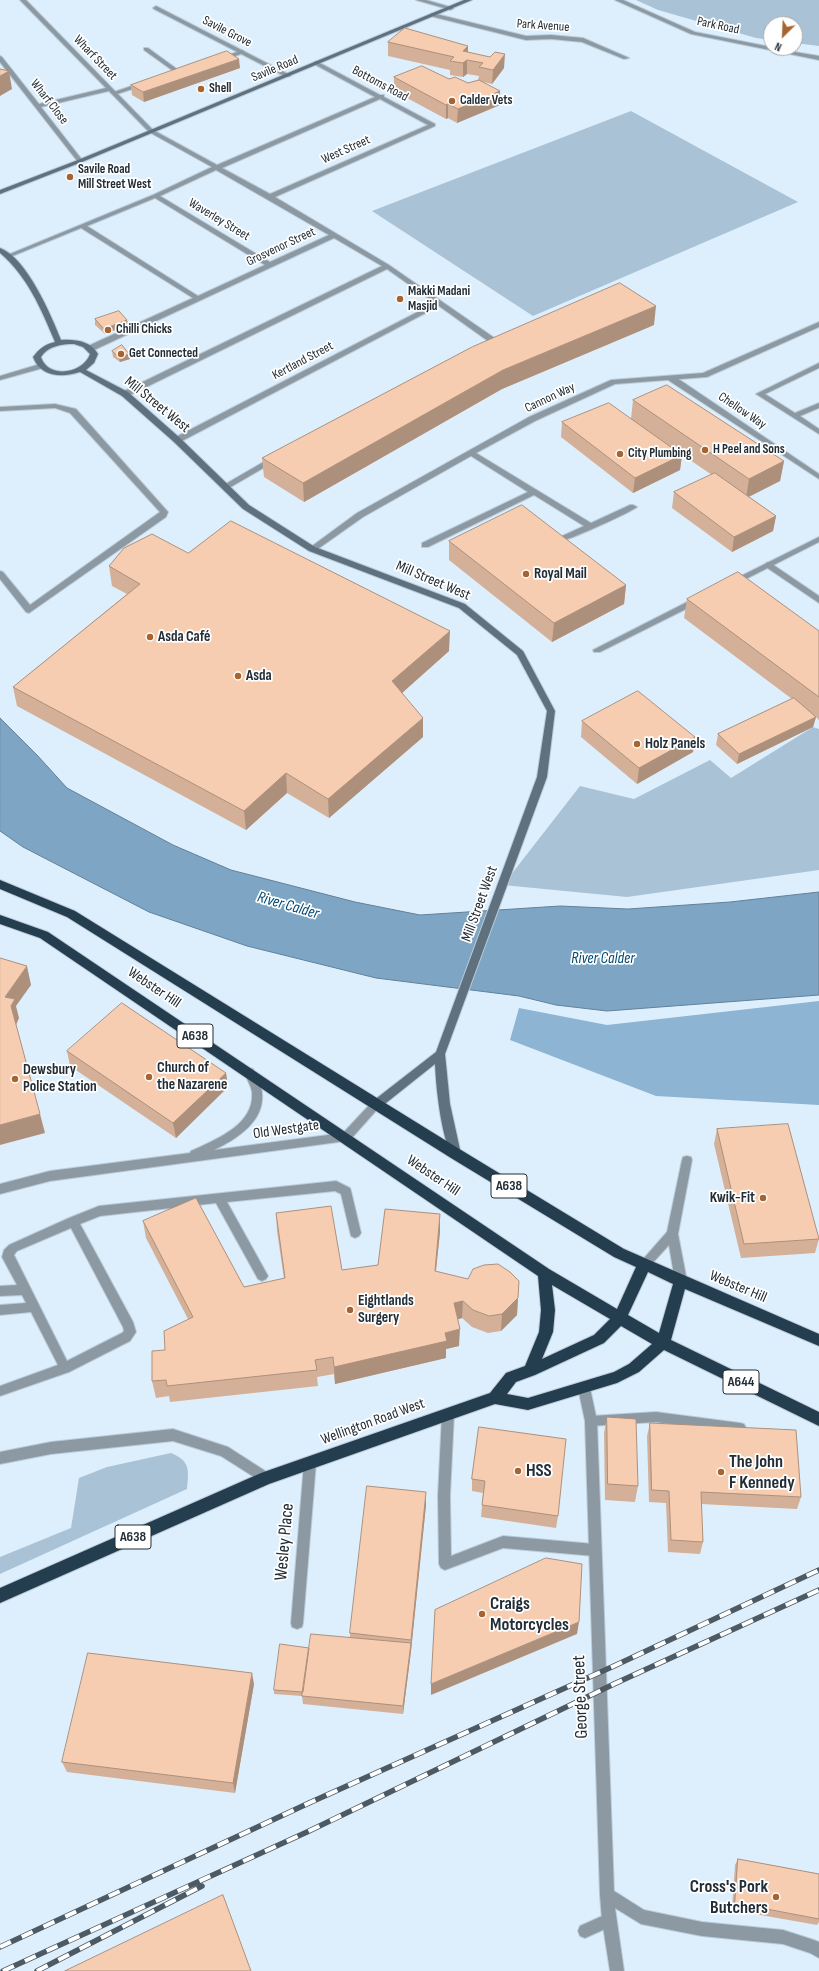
<!DOCTYPE html>
<meta charset="utf-8">
<style>
body{margin:0}
#map{position:relative;width:819px;height:1971px;overflow:hidden;background:#ddeffd;font-family:"Sofia Sans Condensed",sans-serif}
canvas{display:block}
.north{position:absolute;left:763px;top:16px;width:40px;height:40px;box-sizing:border-box;background:#fff;border:1px solid #a7abaf;border-radius:50%;rotate:204deg;font-size:11px;font-weight:700;line-height:16px;text-align:center;color:#222d36}
.north::after{content:'';display:block;margin:auto;width:14px;height:18px;background:#a66431;clip-path:polygon(50% 0,100% 100%,50% 72%,0 100%)}
</style>
<div id="map">
<canvas width="819" height="1971"></canvas>
<div class="north">N</div>
</div>
<script>
const context = document.querySelector('canvas').getContext('2d');
context.lineJoin = 'round';
function paint(path, color) {
  context.fillStyle = color;
  context.fill(path, 'evenodd');
}
function strokePath(path, color, width, dash) {
  context.strokeStyle = color;
  context.lineWidth = width;
  context.lineCap = dash ? 'butt' : 'round';
  context.setLineDash(dash || []);
  context.stroke(path);
}
function label(font, color, halo, rows, align = 'center') {
  context.font = font + ' "Sofia Sans Condensed",sans-serif';
  context.lineWidth = 3.5;
  context.setLineDash([]);
  context.textBaseline = 'middle';
  context.strokeStyle = halo;
  context.fillStyle = color;
  for (const [text, x, y, turn = 0] of rows) {
    context.save();
    context.translate(x, y);
    context.rotate((+turn || 0) * Math.PI / 180);
    context.textAlign = isNaN(turn) ? turn : align;
    if (halo) context.strokeText(text, 0, 0);
    context.fillText(text, 0, 0);
    context.restore();
  }
}
paint(new Path2D(`
 M636,0H819V46L795,43V24H771V40L756,38L658,10Z
 M631,111L798,202L533,316L372,211Z
 M813,727L819,729V870L627,897L503,885L580,786L634,799L710,760L731,778Z
 M171,1453C190,1461 189,1469 187,1489L0,1574V1557L71,1528L79,1478L107,1467Z`), '#aac2d6');
paint(new Path2D(`
 M819,1001V1105L656,1096L510,1040L519,1008L607,1025Z`), '#8db4d3');
const water = new Path2D(`
 M0,718L37,755L67,788L173,845L231,870L355,902L420,915L560,906L628,909L730,902L819,892V995L607,1011L556,1005L519,996L376,978L247,946L149,912L23,847L0,831Z`);
paint(water, '#7ea5c4');
strokePath(water, '#628199', 1);
const lane = new Path2D(`
 M144,48H148L181,72L176,73L144,50Z
 M242,50L245,52L244,53L221,61L218,59Z
 M143,82L146,84L145,85L114,95L111,93Z
 M819,322V327L707,377L615,384L535,421L476,453L591,523L630,505H633L637,507C631,512 566,542 560,541V537L584,526L534,495L428,547H422V543L528,492L471,456L363,517L315,551H312L308,549L357,513L529,417L611,380L703,373Z
 M819,363V368L765,394L795,413L819,403V408L800,416L819,429V434L756,394Z
 M40,364H43V368L0,380V376Z
 M55,404L76,409L168,512L166,517L29,613L26,612L0,579V571L3,572L30,605L160,512L70,413L55,408L0,411V407Z
 M769,562L819,596V603L766,567V563Z
 M687,1156L691,1157L692,1160L678,1234L687,1281L685,1284L681,1286L677,1284L675,1281L669,1245L648,1268L644,1270L640,1268L638,1265L667,1232L682,1160L683,1157Z
 M336,1181L350,1188L351,1191L361,1233L359,1236L355,1238L351,1236L341,1194L335,1191L227,1202L268,1276L266,1279L262,1281L258,1279L216,1203L100,1216L80,1224L133,1322L136,1332L130,1341L69,1372L0,1396V1386L58,1365L31,1312L0,1315V1305L26,1303L22,1295L0,1296V1286L17,1285L2,1257L4,1250L9,1245L69,1218L99,1206ZM71,1228L123,1327L124,1331L122,1333L67,1361L14,1255L17,1251Z
 M656,1412L740,1423L744,1424L746,1428L744,1432L740,1433L656,1422L591,1426L587,1425L585,1421L587,1417L591,1416Z
 M444,1490L448,1492L450,1496L451,1556L503,1536L594,1544L598,1546L600,1550L598,1554L594,1556L503,1548L445,1570L441,1568L439,1564L438,1496L440,1492Z
 M609,1913L614,1915L616,1920L614,1925L585,1938L580,1936L578,1931L580,1926Z`);
const street = new Path2D(`
 M20,0H26L153,130L217,165L375,97L314,64L313,63L316,61L380,95H384V97L435,124V126L275,197L389,265L496,339V343L487,348H481V344L488,341L439,306L180,442H174V438L435,303L387,269L128,396H122V392L382,266L334,238L94,350H88V346L193,298L81,228L10,257L5,256L153,195L212,167L149,132L109,91L41,107L83,161L78,162L0,62V56L2,57L39,104L106,88ZM380,99L428,125L270,194L222,168ZM216,170L329,235L270,262L160,196ZM155,198L265,265L198,296L87,226Z
 M416,0H426L454,8L451,10Z
 M615,0H623L695,32L771,47V48L819,56V60L691,34Z
 M156,6L290,75L291,76L286,77L154,9L153,8Z
 M432,13L526,36L551,35L583,38L629,58L624,59L582,42L551,39L526,40L430,16L429,15Z
 M668,376H674L819,474V479L668,380Z
 M272,457H275L279,459L229,488H226L222,486Z
 M819,537V542L736,584L733,585L729,582Z
 M697,597L701,600L700,602L600,652H594L593,650Z
 M249,1068L253,1069C256,1076 262,1085 262,1093C265,1121 237,1139 214,1150L343,1133L373,1101H381L382,1104L350,1140L346,1141L50,1181L0,1194V1184L50,1171L190,1153L191,1151C215,1140 255,1125 252,1092C251,1085 246,1078 244,1072L245,1069Z
 M584,1383L588,1384L590,1388L597,1421L614,1891L644,1910L702,1922L783,1930L814,1940L819,1942V1958L810,1953L783,1944L702,1936L641,1924L615,1908L624,1971H610L602,1920L600,1895L585,1421L578,1388L580,1384Z
 M448,1409L452,1410L454,1414L450,1496L448,1500L444,1502L440,1500L438,1496L442,1414L444,1410Z
 M173,1429L228,1447L270,1474L272,1478L270,1482L266,1484L262,1482L221,1456L173,1441L51,1454L0,1464V1452L51,1442Z
 M310,1457L314,1459L316,1463L303,1623L302,1627L297,1629L292,1627L291,1623L304,1463L306,1459Z`);
const secondary = new Path2D(`
 M464,0H472L82,162L0,194V190L78,160Z
 M0,248C27,258 51,315 61,340C75,339 91,341 98,354L94,363L86,370L128,392L180,438L249,505L315,547L465,604L523,651L555,711L547,777L445,1054L450,1104L461,1154L460,1157L456,1158L452,1157C441,1134 436,1089 435,1064L381,1107H373L372,1104L373,1101L436,1052L537,777L547,711L517,655L459,608L309,551L243,509L174,442L122,396L80,372C62,378 40,377 33,357C39,349 45,344 55,342C41,309 28,277 0,253ZM74,344L83,347L90,354C83,374 48,379 41,357C48,346 61,344 74,344Z`);
const highway = new Path2D(`
 M0,880L75,911L461,1150L624,1249L819,1334V1346L685,1289L671,1340L819,1412V1426L664,1350L639,1372L617,1383L528,1410L495,1404L269,1484L0,1603V1588L261,1473L490,1393L506,1373L525,1366L539,1332L541,1310L538,1276L40,938L0,924V915L48,932L549,1269L617,1309L636,1267L614,1257L451,1158L67,917L0,889ZM648,1272L673,1284L659,1333L628,1315ZM552,1285L610,1319L594,1335L542,1359L553,1332L555,1310ZM621,1326L652,1344L629,1364L614,1372L528,1398L507,1394L516,1382L535,1375L604,1343Z`);
strokePath(lane, '#bbccd9', 2);
strokePath(street, '#bbccd9', 2);
strokePath(secondary, '#bbccd9', 2);
strokePath(highway, '#bbccd9', 2);
paint(lane, '#8d99a2');
paint(street, '#8d99a2');
paint(secondary, '#5f717f');
paint(highway, '#243d4f');
const rail = new Path2D(`
 M0,1947L309,1803L614,1666L819,1570
 M3,1971L307,1832L614,1684L819,1590
 M37,1971L202,1886`);
strokePath(rail, '#4d5a64', 5.5);
strokePath(rail, '#fff', 4, [12]);
paint(new Path2D(`
 M388,42L468,46V52L504,68L492,84L483,82L500,105L457,123L448,118L446,119L394,91V77L449,79L468,83L478,80L479,76L467,74L463,77L450,75V70L388,56Z
 M240,68L144,102L132,95L131,85Z
 M95,319L127,320L128,325L105,334L95,325Z
 M654,325L502,389L304,502L264,477L262,458Z
 M112,351L129,354L130,359L120,362L113,357Z
 M633,400L784,461L780,481L749,497L776,516L773,531L732,552L672,508L674,492L712,475L671,447L682,455L680,470L633,493L561,437L562,422L631,419Z
 M449,541L626,585L624,604L552,642L449,560Z
 M188,553L449,651L402,693L423,737L329,818L287,793L246,830L17,706L13,687L127,594L112,586L109,566Z
 M687,599L819,631V720L816,717L813,727L737,764L716,745L718,734L792,699L684,618Z
 M582,721L695,737L693,752L637,784L581,737Z
 M67,1051L226,1073L228,1087L176,1138L70,1066Z
 M717,1129L819,1239L815,1253L741,1258L714,1144Z
 M276,1213L342,1270L378,1265L440,1214V1232L436,1271L518,1298L517,1315L501,1331L488,1333L472,1327L462,1318L458,1319L459,1346L446,1349V1358L335,1384L334,1374L317,1377L318,1386L170,1402L169,1396L156,1398L152,1381L165,1350L188,1319L146,1238L143,1221L244,1287L284,1279L277,1231Z
 M607,1417L638,1486L635,1502L605,1500L604,1433Z
 M650,1423L801,1497L797,1509L701,1504L703,1542L700,1554L668,1552L666,1503L649,1502L647,1436Z
 M479,1427L558,1516L556,1528L481,1517L483,1493L472,1491V1479Z
 M426,1505L411,1651L403,1714L303,1704L302,1696L274,1694V1690L309,1648L350,1637V1633Z
 M254,1684L235,1793L67,1772L62,1762Z
 M738,1859L819,1874V1922L817,1925L732,1910L735,1865Z`), '#d4b098');
paint(new Path2D(`
 M468,46V60H467V74L463,77V51Z
 M505,54L504,68L492,84L493,70Z
 M239,59L240,68L144,102L143,92Z
 M9,71L12,89L0,96V76Z
 M500,91V105L457,123L458,109Z
 M448,104V118L446,119V105Z
 M656,306L654,325L502,389L304,502L303,483L503,370Z
 M127,320L128,325L105,334L104,329Z
 M129,354L130,359L120,362L119,357Z
 M682,455L680,470L633,493L635,478Z
 M784,461L780,481L746,498L749,479Z
 M776,516L773,531L732,552L734,537Z
 M626,585L624,604L552,642L554,623Z
 M450,631L449,651L393,701L392,681Z
 M816,717L813,727L737,764L739,754Z
 M423,718V737L329,818L328,799Z
 M695,737L693,752L637,784L639,768Z
 M286,773L287,793L246,830L244,811Z
 M27,966L31,985L16,1006L19,1018L16,1025L5,997Z
 M226,1073L228,1087L176,1138L173,1123Z
 M40,1114L45,1133L0,1145V1125Z
 M440,1214V1232L434,1288L435,1271Z
 M518,1298L517,1315L501,1331L502,1314Z
 M463,1301L462,1318L453,1321L454,1303Z
 M460,1329L459,1346L446,1349V1358L335,1384L334,1367L445,1333Z
 M426,1492V1505L411,1651L403,1714V1706L411,1643Z
 M579,1622L577,1634L431,1695V1684Z
 M252,1673L254,1684L235,1793L233,1783Z`), '#ad907c');
const building = new Path2D(`
 M405,28L468,46L463,51L490,57L495,52L505,54L493,70L479,67L483,63L467,60L463,63L450,61L454,57L388,42Z
 M227,51L239,59L143,92L131,85Z
 M422,66L449,79L455,77L468,83L479,80L500,91L458,109L448,104L446,105L394,77Z
 M0,69L9,71L0,76Z
 M620,283L656,306L503,370L303,483L262,458L472,347Z
 M119,311L127,320L104,329L95,319Z
 M122,345L129,354L119,357L112,351Z
 M667,385L784,461L749,479L633,400Z
 M609,403L682,455L635,478L562,422Z
 M715,473L776,516L734,537L674,492Z
 M522,505L626,585L554,623L449,541Z
 M231,521L450,631L392,681L423,718L328,799L286,773L244,811L13,687L140,584L109,566L124,548L152,534L188,553Z
 M738,572L819,631V697L687,599Z
 M638,691L695,737L639,768L582,721Z
 M794,698L816,717L739,754L718,734Z
 M0,958L27,966L5,997L15,999L11,1006L40,1114L0,1125Z
 M122,1003L226,1073L173,1123L67,1051Z
 M788,1124L819,1239L744,1244L717,1129Z
 M196,1198L244,1287L285,1278L276,1213L331,1206L342,1270L378,1265L385,1209L440,1214L435,1271L468,1279L473,1269L484,1265L498,1264L510,1272L519,1281L518,1298L502,1314L489,1316L473,1310L463,1301L454,1303L460,1329L445,1333L447,1341L334,1367L333,1357L315,1360L317,1370L167,1386L166,1380L152,1381V1351L165,1350L164,1331L193,1317L143,1221Z
 M607,1417L636,1419L638,1486L608,1484Z
 M650,1423L796,1430L801,1497L701,1492L703,1542L671,1540L669,1491L652,1490Z
 M479,1427L566,1439L558,1516L482,1505L485,1481L472,1479Z
 M367,1486L426,1492L411,1640L350,1633Z
 M546,1558L582,1564L579,1622L431,1684L435,1610Z
 M311,1634L411,1643L403,1706L302,1696Z
 M280,1644L309,1648L303,1692L274,1690Z
 M88,1653L252,1673L233,1783L62,1762Z
 M738,1859L819,1874V1919L735,1903Z
 M223,1895L251,1971H65Z`);
paint(building, '#f7cdb1');
strokePath(building, '#ad907c', 1);
for (const [x, y, r, color] of [
 [201,89,4,"#a66431"],
 [452,101,4,"#a66431"],
 [70,177,4,"#a66431"],
 [400,299,4,"#a66431"],
 [108,330,4,"#a66431"],
 [121,354,4,"#a66431"],
 [705,450,4,"#a66431"],
 [620,454,4,"#a66431"],
 [526,574,4,"#a66431"],
 [150,637,4,"#a66431"],
 [238,676,4,"#a66431"],
 [637,744,4,"#a66431"],
 [149,1077,4,"#a66431"],
 [15,1079,4,"#a66431"],
 [763,1198,4,"#a66431"],
 [350,1310,4,"#a66431"],
 [518,1471,4,"#a66431"],
 [721,1472,4,"#a66431"],
 [482,1614,4,"#a66431"],
 [776,1897,4,"#a66431"]
]) {
  const dot = new Path2D();
  dot.arc(x, y, r, 0, 2 * Math.PI);
  context.fillStyle = color;
  context.fill(dot);
  strokePath(dot, '#fff', 1.5);
}
label('13px', '#222d36', '#fff', [
 ["Park Avenue",543,26,4],
 ["Park Road",718,26,12],
 ["Savile Grove",227,32,27],
 ["Wharf Street",95,58,46],
 ["Savile Road",275,69,-23],
 ["Bottoms Road",380,84,28],
 ["Wharf Close",49,102,52],
 ["West Street",346,150,-24],
 ["Waverley Street",219,220,31],
 ["Grosvenor Street",281,247,-25],
 ["Kertland Street",303,361,-28],
 ["Cannon Way",550,398,-25],
 ["Chellow Way",742,411,34]
]);
label('bold 13px', '#222d36', '#fff', [
 ["Shell",209,89],
 ["Calder Vets",460,101],
 ["Savile Road",78,170],
 ["Mill Street West",78,185],
 ["Makki Madani",408,292],
 ["Masjid",408,307],
 ["Chilli Chicks",116,330],
 ["Get Connected",129,354],
 ["H Peel and Sons",713,450],
 ["City Plumbing",628,454]
], 'left');
for (const [x, y, w] of [
 [195,1036,36],
 [509,1186,36],
 [741,1382,36],
 [133,1537,36]
]) {
  const box = new Path2D();
  box.roundRect(x - w / 2, y - 12, w, 24, 3);
  context.fillStyle = '#fff';
  context.fill(box);
  strokePath(box, '#222d36', 1);
}
label('bold 14px', '#222d36', null, [
 ["A638",195,1036],
 ["A638",509,1186],
 ["A644",741,1382],
 ["A638",133,1537]
]);
label('15px', '#222d36', '#fff', [
 ["Mill Street West",157,405,39],
 ["Mill Street West",433,581,23],
 ["Mill Street West",480,904,-70],
 ["Webster Hill",154,988,34],
 ["Old Westgate",286,1130,-8],
 ["Webster Hill",433,1176,34],
 ["Webster Hill",738,1287,23],
 ["Wellington Road West",373,1422,-20]
]);
label('bold 15px', '#222d36', '#fff', [
 ["Royal Mail",534,574],
 ["Asda Café",158,637],
 ["Asda",246,676],
 ["Holz Panels",645,744],
 ["Church of",157,1068],
 ["the Nazarene",157,1085],
 ["Dewsbury",23,1070],
 ["Police Station",23,1087],
 ["Kwik-Fit",755,1198,"right"],
 ["Eightlands",358,1301],
 ["Surgery",358,1318]
], 'left');
label('italic 16px', '#004870', '#fff', [
 ["River Calder",288,906,16],
 ["River Calder",603,959]
]);
label('bold 18px', '#222d36', '#fff', [
 ["The John",729,1462],
 ["F Kennedy",729,1483],
 ["HSS",526,1471],
 ["Craigs",490,1604],
 ["Motorcycles",490,1625],
 ["Cross's Pork",768,1887,"right"],
 ["Butchers",768,1908,"right"]
], 'left');
label('18px', '#222d36', '#fff', [
 ["Wesley Place",285,1542,-85],
 ["George Street",581,1697,-92]
]);
</script>
